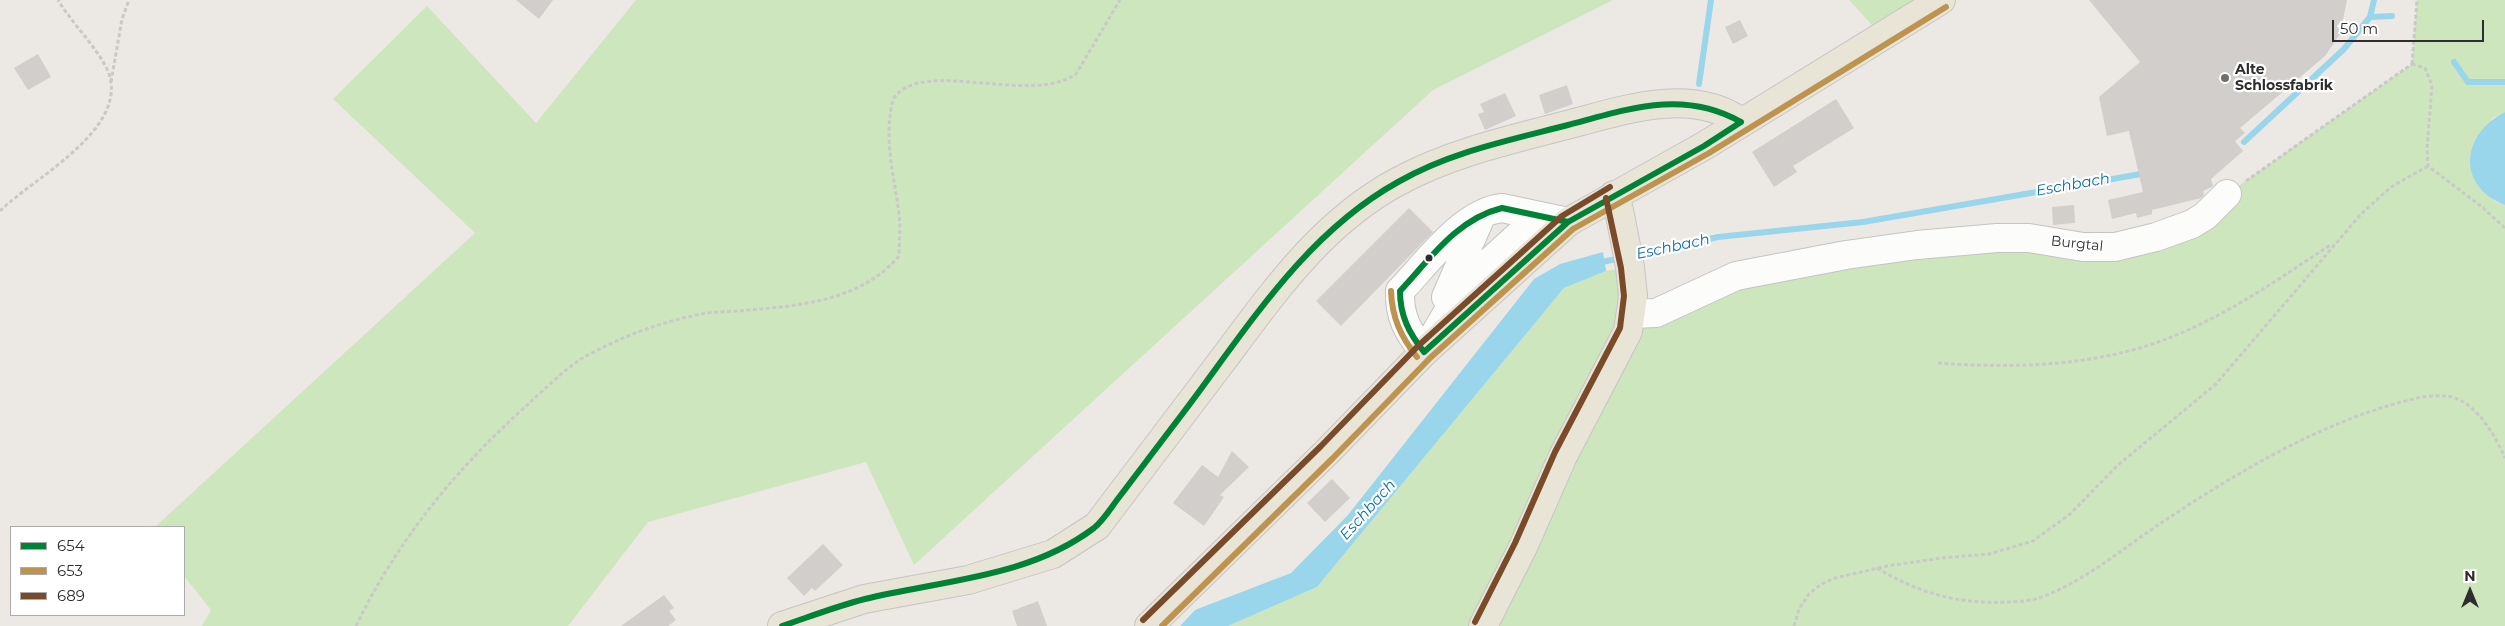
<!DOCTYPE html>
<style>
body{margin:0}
#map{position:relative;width:2505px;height:626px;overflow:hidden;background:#ece8e4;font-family:Montserrat,sans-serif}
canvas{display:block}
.legend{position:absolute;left:10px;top:526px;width:175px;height:90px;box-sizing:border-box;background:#fff;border:1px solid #ababab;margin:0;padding:6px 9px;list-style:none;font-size:15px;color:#2e2e2e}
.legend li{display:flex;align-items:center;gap:10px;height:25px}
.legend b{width:25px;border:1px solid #ababab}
.north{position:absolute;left:2445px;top:566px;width:50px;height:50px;-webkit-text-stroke:4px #fff;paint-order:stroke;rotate:0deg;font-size:14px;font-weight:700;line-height:20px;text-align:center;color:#2e2e2e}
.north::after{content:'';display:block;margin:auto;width:18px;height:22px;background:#2e2e2e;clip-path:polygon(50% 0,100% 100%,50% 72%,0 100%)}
.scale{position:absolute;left:2332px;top:20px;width:152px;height:22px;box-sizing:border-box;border:2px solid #2e2e2e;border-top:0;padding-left:6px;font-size:15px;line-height:18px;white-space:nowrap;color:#2e2e2e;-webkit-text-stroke:4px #fff;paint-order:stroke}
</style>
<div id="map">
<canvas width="2505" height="626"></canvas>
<ul class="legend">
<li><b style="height:6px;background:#008237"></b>654</li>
<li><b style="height:6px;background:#be9350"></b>653</li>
<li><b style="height:6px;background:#7a4b2a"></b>689</li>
</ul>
<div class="north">N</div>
<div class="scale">50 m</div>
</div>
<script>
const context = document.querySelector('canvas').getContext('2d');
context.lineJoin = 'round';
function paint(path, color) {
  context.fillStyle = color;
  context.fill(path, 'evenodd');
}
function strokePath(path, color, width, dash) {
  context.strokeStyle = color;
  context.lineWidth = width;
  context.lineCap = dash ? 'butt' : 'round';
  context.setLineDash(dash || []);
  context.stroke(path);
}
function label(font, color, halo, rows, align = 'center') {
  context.font = font + ' Montserrat,sans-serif';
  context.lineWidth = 4.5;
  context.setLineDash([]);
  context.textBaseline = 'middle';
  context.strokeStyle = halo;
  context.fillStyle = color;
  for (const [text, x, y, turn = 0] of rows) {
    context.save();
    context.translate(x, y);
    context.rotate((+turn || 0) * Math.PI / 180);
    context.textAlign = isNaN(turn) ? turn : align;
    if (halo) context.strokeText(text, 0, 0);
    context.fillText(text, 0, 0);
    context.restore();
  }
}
paint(new Path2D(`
 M636,0H1613L1433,90L914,565L866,462L648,522L568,626H202L211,610L184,576V527H155L475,233L333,99L427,6L536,123Z
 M1849,0H1917L1873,26Z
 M2417,0H2505V112L2491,119L2494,201L2505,205V626H1228L1317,587L1564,288L1606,271L1630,267L1632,314L1736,276L1997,238L2102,249L2227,194L2412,64Z`), '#cee6be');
paint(new Path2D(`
 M2505,112V205C2456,186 2461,134 2505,112Z
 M1603,252L1606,271L1564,288L1317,587L1228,626H1180L1195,610L1291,573L1348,515L1534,279L1560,264Z`), '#99d6ec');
strokePath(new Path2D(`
 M2370,17L2392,16
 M2454,62L2468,82H2505
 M1699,84L1711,0
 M2244,142L2344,49L2370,17L2374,0
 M1634,256L1718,237L1863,222L2147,173
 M1597,263L1622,258`), '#99d6ec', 6);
paint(new Path2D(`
 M516,0H553L539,19Z
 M2089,0H2347L2340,34L2325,56L2240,128L2245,133L2235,141L2243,151L2211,179L2213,186L2203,191L2204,195L2201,198L2152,210V214L2137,218L2136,213L2112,219L2108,200L2143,192L2129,131L2107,136L2099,97L2140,62Z
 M1740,20L1748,36L1733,44L1725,27Z
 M38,54L51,77L28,90L14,68Z
 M1567,85L1573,104L1545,114L1539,95Z
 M1505,93L1516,116L1485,130L1478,114L1484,112L1480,104Z
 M1836,99L1854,128L1793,166L1797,172L1774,187L1752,152Z
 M2074,205L2075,223L2053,225L2052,207Z
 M1409,208L1433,232L1341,326L1316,301Z
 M1232,451L1249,467L1220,495L1224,497L1204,526L1173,503L1202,465L1218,477Z
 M1332,479L1350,498L1325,522L1307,503Z
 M823,544L843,565L815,591L812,588L804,596L787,578Z
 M664,595L674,608L669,611L676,620L668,626H621Z
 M1038,601L1047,626H1017L1012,611Z`), '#d1cecb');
const minor = new Path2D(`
 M1446,297L1482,214
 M1632,314L1656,313L1736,276L1846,255L1917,245L1997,238H2029L2083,247H2115L2156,237L2192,224L2205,216L2227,194
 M1429,344L1456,298L1484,267L1540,216
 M1424,352C1408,332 1399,317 1400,291C1426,264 1463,212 1502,208L1568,222`);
const major = new Path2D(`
 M782,626L864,599L968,580L1053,554L1097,526C1138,472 1178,419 1219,365C1271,296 1320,223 1399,181C1454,151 1522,137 1582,121C1633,107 1695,89 1741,122
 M1149,626L1327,452L1424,352L1568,222L1704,146L1941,0
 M1483,626L1523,547L1563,456L1628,331L1633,296L1630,267L1619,210L1614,195`);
strokePath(minor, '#c5c4c5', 30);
strokePath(major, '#c6c5c4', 30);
strokePath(new Path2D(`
 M2412,64L2425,68L2432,85L2427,149L2428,166L2482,207L2505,228
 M2412,64L2417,0
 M111,82L122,19L129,0
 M2246,181L2412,64
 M0,211C34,177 138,125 105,65C92,42 72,23 58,0
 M1938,363C2019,369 2106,366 2181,333C2235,310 2283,276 2332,244
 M1877,568C1919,593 1956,604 2006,602C2016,602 2030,601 2039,598C2082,583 2121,550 2158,525C2227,479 2302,433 2381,408C2402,402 2429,392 2452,397C2477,404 2495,435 2505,458
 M356,626C397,541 455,470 525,407C544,390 564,369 586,356C619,338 655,324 692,316C706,312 722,312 737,311C795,306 859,303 899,256C899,242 901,228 899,214C895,181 886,150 890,116C891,111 891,103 894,98C922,57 1030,106 1076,74L1120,0
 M1794,626L1799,609L1809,594L1820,585L1835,578L1887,566L1941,558L1989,554L2033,541L2070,514L2118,465L2216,384L2361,214L2391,187L2428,166`), '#c9c9c8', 3, [4, 2.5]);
strokePath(minor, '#fcfcfb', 28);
strokePath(major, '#e8e4d6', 28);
strokePath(new Path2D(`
 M1502,208L1568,222L1424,352C1409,333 1400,316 1400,291C1430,259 1457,219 1502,208Z
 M1568,222L1704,146L1741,122
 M782,626C809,617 837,606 865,599C942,580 1028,578 1094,528C1104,520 1112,506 1120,496C1141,468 1162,441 1183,413C1246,330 1304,234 1398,182C1450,152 1510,140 1568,125C1628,109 1683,89 1741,122`), '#008237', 6);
strokePath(new Path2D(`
 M1391,291C1392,318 1401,337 1417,357
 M1162,626L1333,458L1430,358L1573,229L1709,153L1946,7`), '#be9350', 6);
strokePath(new Path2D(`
 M1143,620L1321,446L1418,346L1562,216L1610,187
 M1475,622L1515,543L1555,452L1620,328L1624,296L1621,268L1606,198`), '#7a4b2a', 6);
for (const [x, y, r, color] of [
 [2225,78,5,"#706f6e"],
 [1429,258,4.5,"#2e2e2e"]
]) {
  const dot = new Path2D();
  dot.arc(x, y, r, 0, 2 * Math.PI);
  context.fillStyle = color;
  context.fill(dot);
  strokePath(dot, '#fff', 2);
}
label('bold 14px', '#2e2e2e', '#fff', [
 ["Alte",2235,70],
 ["Schlossfabrik",2235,86]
], 'left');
label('14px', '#2e2e2e', '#fff', [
 ["Burgtal",2077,244,6]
]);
label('italic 15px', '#0d6fa3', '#fff', [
 ["Eschbach",2073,185,-10],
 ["Eschbach",1673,247,-12],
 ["Eschbach",1368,510,-48]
]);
</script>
